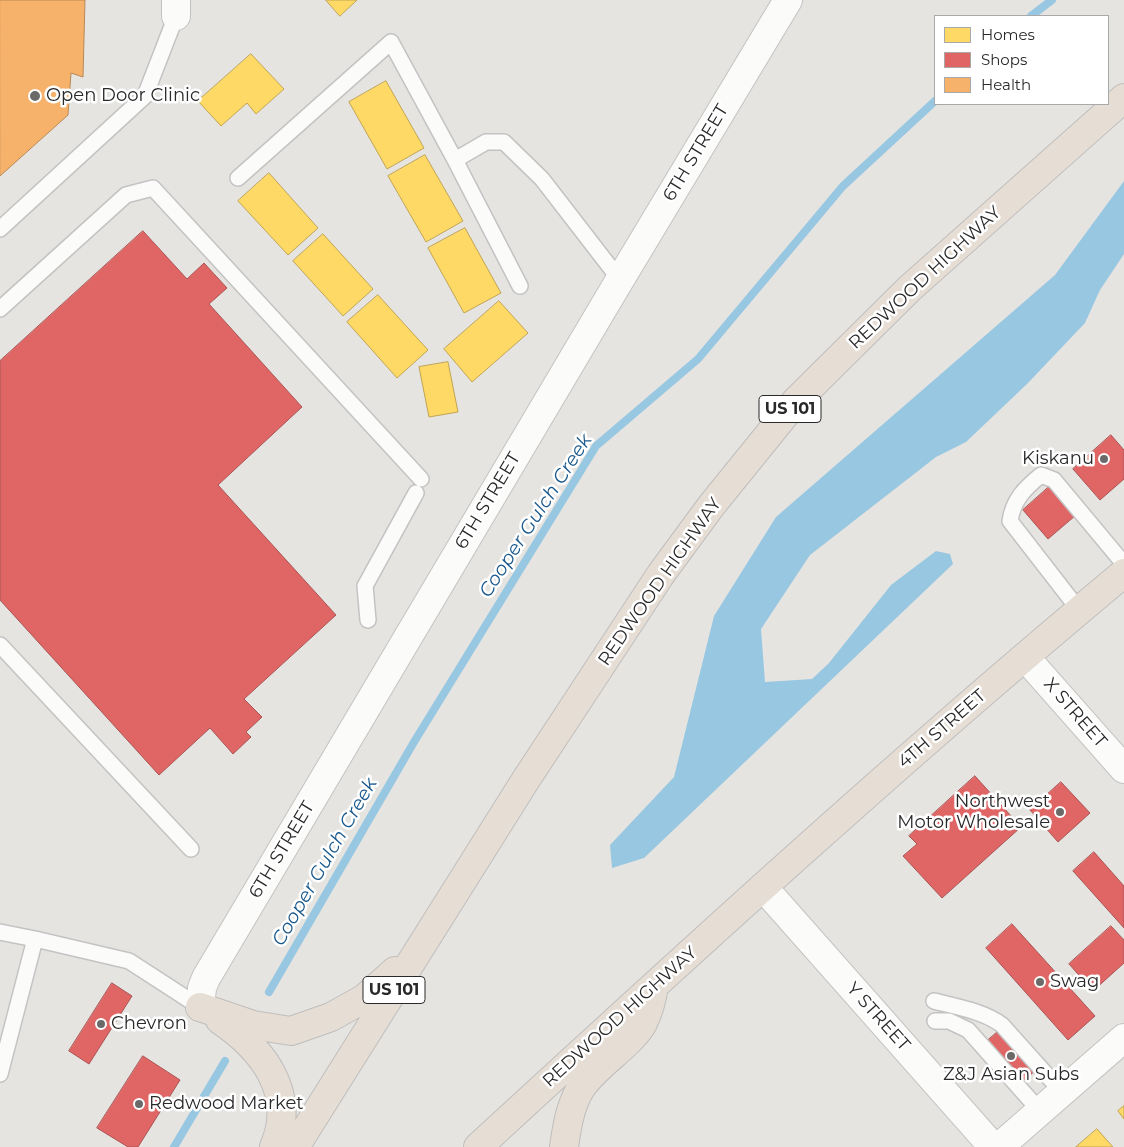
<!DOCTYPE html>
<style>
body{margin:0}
#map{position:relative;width:1124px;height:1147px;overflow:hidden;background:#e6e4e0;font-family:Montserrat,sans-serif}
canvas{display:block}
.legend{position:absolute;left:934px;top:15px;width:175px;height:90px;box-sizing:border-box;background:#fff;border:1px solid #a9a9a9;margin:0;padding:6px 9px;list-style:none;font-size:15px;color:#292929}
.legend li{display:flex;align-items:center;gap:10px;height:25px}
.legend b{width:25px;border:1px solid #a9a9a9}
</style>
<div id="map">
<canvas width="1124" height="1147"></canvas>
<ul class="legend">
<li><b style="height:14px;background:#ffd966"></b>Homes</li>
<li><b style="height:14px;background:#e06666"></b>Shops</li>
<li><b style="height:14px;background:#f6b26b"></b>Health</li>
</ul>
</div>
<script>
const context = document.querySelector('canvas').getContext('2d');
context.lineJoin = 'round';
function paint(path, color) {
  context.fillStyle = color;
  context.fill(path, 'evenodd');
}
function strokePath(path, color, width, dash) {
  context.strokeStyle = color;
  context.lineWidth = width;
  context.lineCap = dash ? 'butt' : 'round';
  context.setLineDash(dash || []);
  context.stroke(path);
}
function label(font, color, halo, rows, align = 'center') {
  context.font = font + ' Montserrat,sans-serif';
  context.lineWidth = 5;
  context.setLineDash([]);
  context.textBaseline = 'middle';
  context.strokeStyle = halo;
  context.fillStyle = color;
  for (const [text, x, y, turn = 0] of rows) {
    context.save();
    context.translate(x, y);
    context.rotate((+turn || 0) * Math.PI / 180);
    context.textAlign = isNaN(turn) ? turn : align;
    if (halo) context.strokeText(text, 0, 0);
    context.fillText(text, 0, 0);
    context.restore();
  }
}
paint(new Path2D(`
 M1124,181V254L1100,290L1085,323L1027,384L966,442L936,457L810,555L761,629L765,682L812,679L829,663L891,585L936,551L950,554L953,564L644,858L612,868L610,845L674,777L714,616L776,517L1055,275Z`), '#98c7e2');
const homes = new Path2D(`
 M326,0H357L340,16Z
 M251,54L284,89L256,114L247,103L221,126L198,101Z
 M386,81L424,148L387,169L349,102Z
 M425,155L463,221L426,242L388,176Z
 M269,173L318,228L288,255L238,201Z
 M465,228L501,293L464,313L428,248Z
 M323,234L373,289L343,316L293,261Z
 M378,295L428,350L397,378L347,322Z
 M499,301L528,333L472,382L444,349Z
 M448,362L458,412L429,417L419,367Z
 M1124,1106V1119L1118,1111Z
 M1097,1129L1113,1147H1076Z`);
paint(homes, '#ffd966');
strokePath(homes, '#bfa454', 1);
const shops = new Path2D(`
 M143,231L187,279L204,263L227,288L209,304L302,407L218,485L336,615L244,699L262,717L246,732L251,737L233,754L210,728L159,775L0,600V361Z
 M1111,435L1124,450V479L1100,500L1073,469Z
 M1050,486L1076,515L1048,539L1023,510Z
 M975,776L1021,827L942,898L903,856L917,844L909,836Z
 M1061,782L1090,813L1058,842L1030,810Z
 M1094,852L1124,886V928L1073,871Z
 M1012,924L1095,1016L1068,1040L986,948Z
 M1111,926L1124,940V963L1093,991L1069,964Z
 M112,983L132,996L89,1064L69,1051Z
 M1000,1030L1036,1070L1023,1081L987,1041Z
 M143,1056L180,1080L138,1147H128L97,1128Z`);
paint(shops, '#e06666');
strokePath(shops, '#a95454', 1);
const health = new Path2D(`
 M0,0H85L83,77L71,73L68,115L0,176Z`);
paint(health, '#f6b26b');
strokePath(health, '#b88957', 1);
strokePath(new Path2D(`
 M1031,16L1052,0
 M269,992L414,742L596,446L698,359L843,186L935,101
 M174,1147L225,1061`), '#98c7e2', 8);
const lane = new Path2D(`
 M455,160L486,142H504L542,179L620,280
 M238,178L391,42L455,160L520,286
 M0,229L145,96L176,16
 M0,309L126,195L153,188L421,479
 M1079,610L1010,521C1013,500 1025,488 1041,475L1054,480L1124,564
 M368,620L365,586L416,493
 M0,645L191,849
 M0,932L35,939
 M934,1001C957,1007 983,1011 1002,1025L1062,1092
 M935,1021H949L968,1030L1040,1111
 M0,1074L35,939L129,961L200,1007`);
const street = new Path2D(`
 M176,16V0
 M1025,657L1124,769
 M763,887L993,1147
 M999,1147L1124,1038`);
const secondary = new Path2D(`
 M200,1007L202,988L206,978L615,288L788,0`);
const highway = new Path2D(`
 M200,1007L253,1025L291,1031L331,1017L365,998L395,971
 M220,1020C264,1050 297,1094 274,1147
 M295,1147L525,781L661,574L711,506L796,401L909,289L1124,98
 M478,1147C690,952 903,757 1124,573
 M564,1147C567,1126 570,1106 581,1088C596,1065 631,1045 643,1023C649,1011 652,999 654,986`);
strokePath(lane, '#c4c3c4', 18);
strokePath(street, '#c4c3c4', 30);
strokePath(secondary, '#c4c3c4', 30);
strokePath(highway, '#bfbebd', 30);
strokePath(lane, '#fbfbfa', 15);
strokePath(street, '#fbfbfa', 28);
strokePath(secondary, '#fbfbfa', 28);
strokePath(highway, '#e6ded5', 28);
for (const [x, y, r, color] of [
 [35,96,6,"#6b6a69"],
 [1104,459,5,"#6b6a69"],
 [1060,812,5,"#6b6a69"],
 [1040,982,5,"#6b6a69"],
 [101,1024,5,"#6b6a69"],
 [1011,1056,5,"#6b6a69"],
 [139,1104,5,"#6b6a69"]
]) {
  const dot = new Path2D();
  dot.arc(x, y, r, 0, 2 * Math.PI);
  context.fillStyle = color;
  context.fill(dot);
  strokePath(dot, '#fff', 2);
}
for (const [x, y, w] of [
 [790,409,62],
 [394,990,62]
]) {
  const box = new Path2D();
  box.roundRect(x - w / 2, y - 13.5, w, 27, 4);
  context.fillStyle = '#fff';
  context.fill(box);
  strokePath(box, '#292929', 1);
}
label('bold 16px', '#292929', null, [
 ["US 101",790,409],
 ["US 101",394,990]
]);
label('18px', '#292929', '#fff', [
 ["Open Door Clinic",46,96],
 ["Kiskanu",1094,459,"right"],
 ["Northwest",1050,802,"right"],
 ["Motor Wholesale",1050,823,"right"],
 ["Swag",1050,982],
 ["Chevron",111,1024],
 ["Z&J Asian Subs",1011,1075,"center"],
 ["Redwood Market",149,1104]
], 'left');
label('18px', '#292929', '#fff', [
 ["6TH STREET",696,153,-59],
 ["REDWOOD HIGHWAY",925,278,-43],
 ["6TH STREET",488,501,-59],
 ["REDWOOD HIGHWAY",660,582,-55],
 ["X STREET",1075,713,49],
 ["4TH STREET",942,729,-41],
 ["6TH STREET",282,850,-59],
 ["REDWOOD HIGHWAY",620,1017,-42],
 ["Y STREET",878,1017,48]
]);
label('italic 19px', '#19588c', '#fff', [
 ["Cooper Gulch Creek",536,516,-57],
 ["Cooper Gulch Creek",325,862,-60]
]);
</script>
